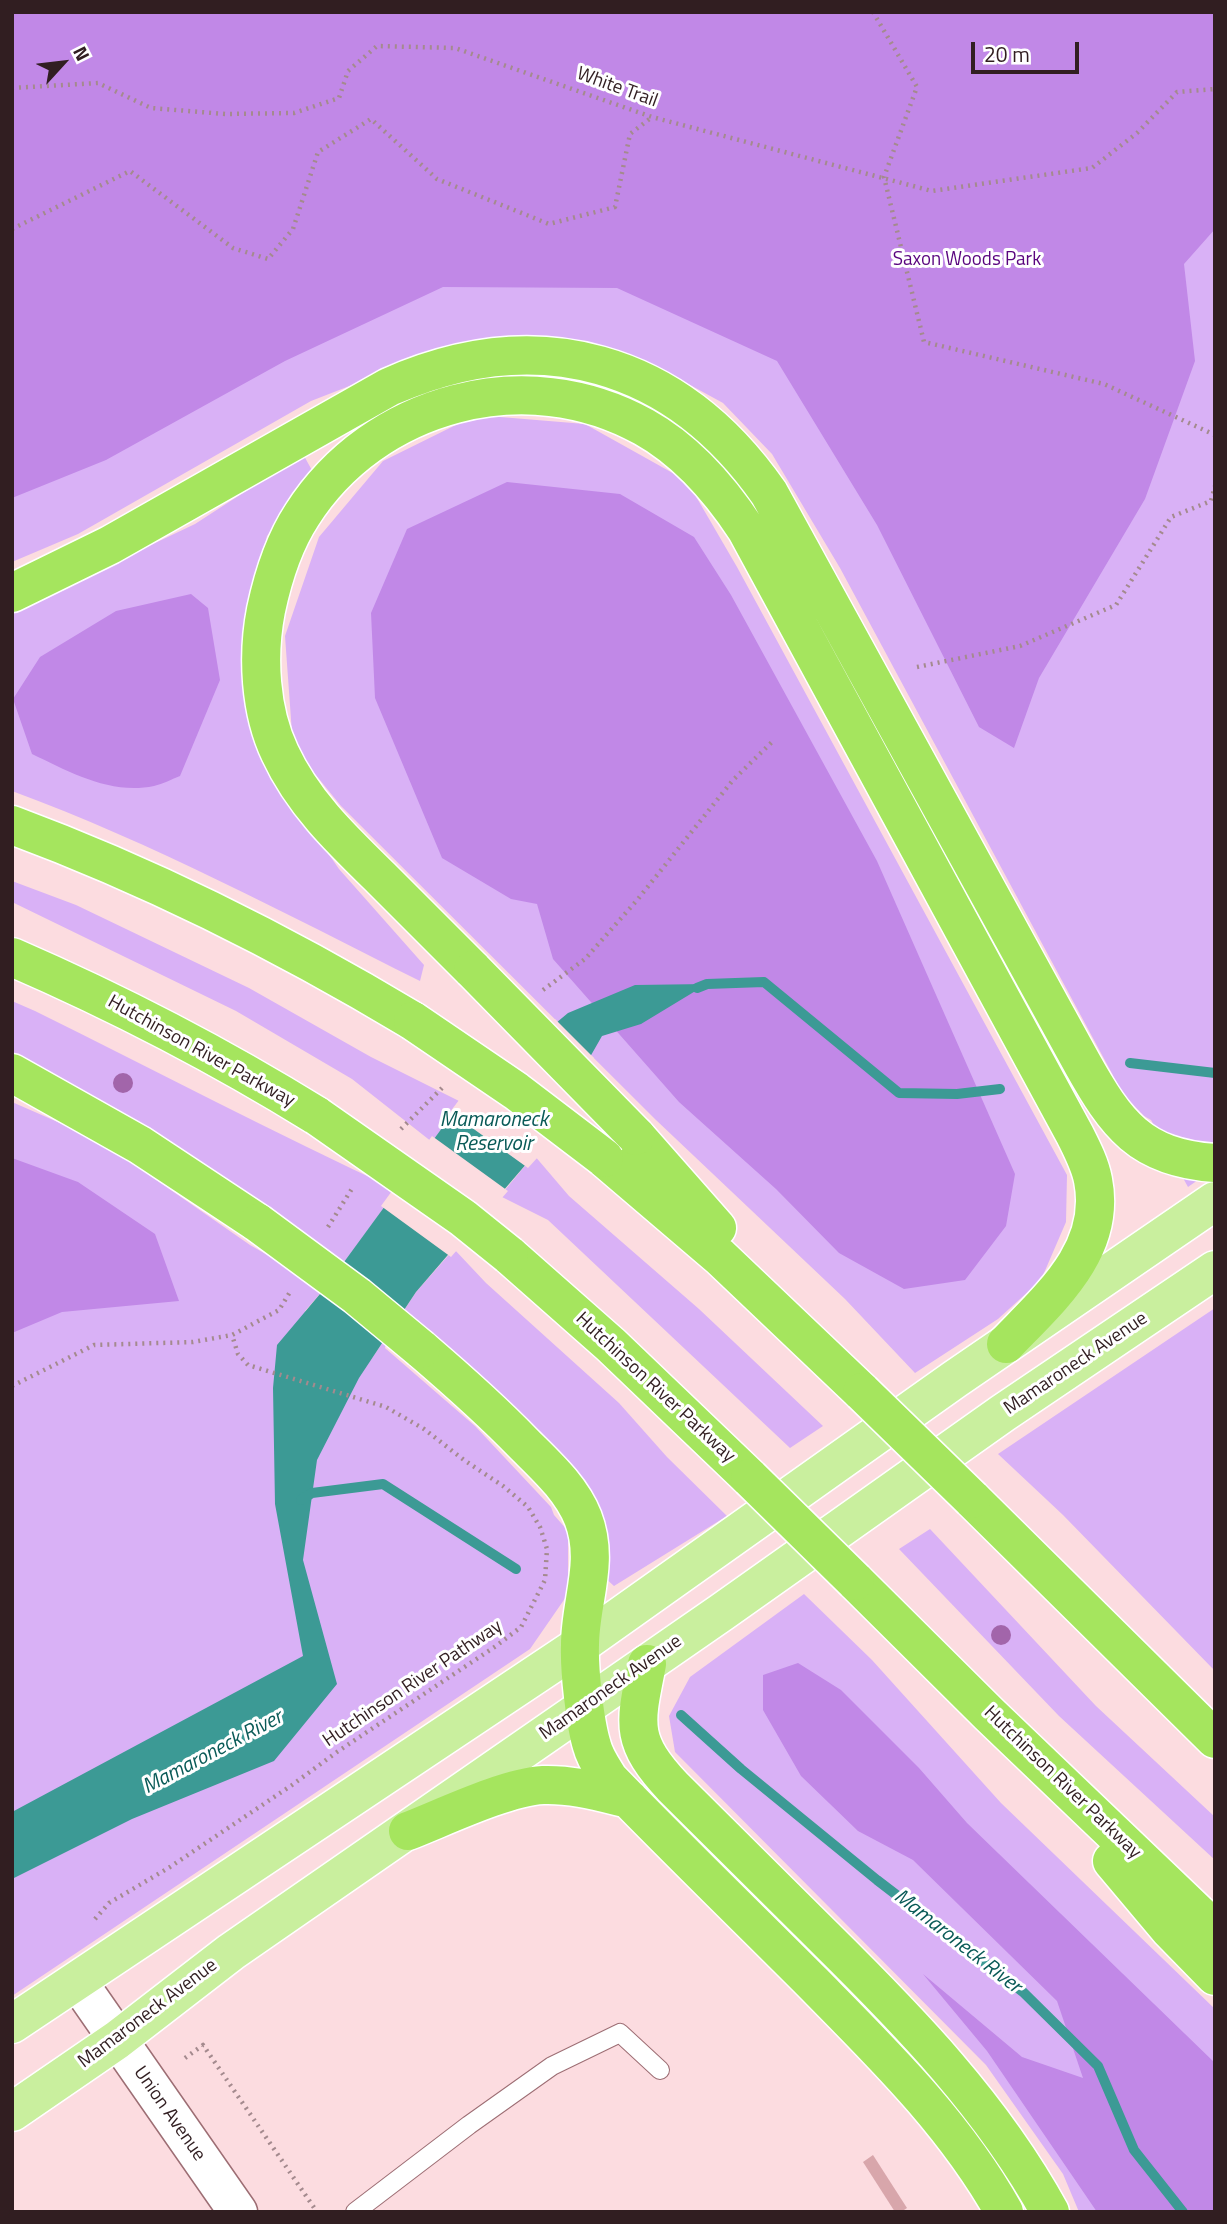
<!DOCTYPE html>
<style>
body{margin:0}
#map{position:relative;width:1227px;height:2224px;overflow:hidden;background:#fcdce0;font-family:"Titillium Web",sans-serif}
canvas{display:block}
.frame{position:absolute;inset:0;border:14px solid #311e21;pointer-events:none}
.north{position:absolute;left:28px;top:28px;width:70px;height:70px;-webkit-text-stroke:5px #fff;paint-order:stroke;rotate:63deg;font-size:19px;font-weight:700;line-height:28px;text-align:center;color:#311e21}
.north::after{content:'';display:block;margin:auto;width:24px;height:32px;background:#311e21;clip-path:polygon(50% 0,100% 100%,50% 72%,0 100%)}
.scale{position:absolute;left:971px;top:42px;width:108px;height:32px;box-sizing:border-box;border:4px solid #311e21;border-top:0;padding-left:9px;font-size:21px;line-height:24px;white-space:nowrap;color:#311e21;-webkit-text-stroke:5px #fff;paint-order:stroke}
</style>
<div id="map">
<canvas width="1227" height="2224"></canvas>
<div class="frame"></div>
<div class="north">N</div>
<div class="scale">20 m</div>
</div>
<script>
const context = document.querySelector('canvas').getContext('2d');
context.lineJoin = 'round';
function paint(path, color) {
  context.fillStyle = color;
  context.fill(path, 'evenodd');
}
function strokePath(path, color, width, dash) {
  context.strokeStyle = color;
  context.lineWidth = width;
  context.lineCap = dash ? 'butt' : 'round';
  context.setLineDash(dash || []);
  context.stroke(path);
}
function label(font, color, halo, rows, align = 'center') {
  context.font = font + ' "Titillium Web",sans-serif';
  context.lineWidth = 6;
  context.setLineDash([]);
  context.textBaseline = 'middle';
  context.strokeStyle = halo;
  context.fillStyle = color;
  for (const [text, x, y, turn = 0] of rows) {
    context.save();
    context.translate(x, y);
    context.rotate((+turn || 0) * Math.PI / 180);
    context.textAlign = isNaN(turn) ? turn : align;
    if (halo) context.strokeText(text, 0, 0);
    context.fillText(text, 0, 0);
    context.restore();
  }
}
paint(new Path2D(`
 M12,12H1215V1168L1188,1187L1151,1120L1144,1116L1123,1094L840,568L772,454L723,403L659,368L580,346L406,364L311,401L78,534L12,562Z
 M476,415L585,424L687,481L737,567L1067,1175L1066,1222L1041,1280L998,1319L915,1373L845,1299L656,1120L341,806L293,747L285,636L319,537L383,461Z
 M303,454L314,474L267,536L243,642L273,773L339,869L424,965L420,981C286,914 153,843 12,791V611L195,524Z
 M12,881L76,905L249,988L371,1057L461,1102L432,1142L352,1079L236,1011L12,902Z
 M12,1001L35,1011C156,1071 275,1133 397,1190L340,1268L12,1059Z
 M12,1102L99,1140L250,1245L325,1288L305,1311L372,1358L388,1335L385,1348L475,1426L551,1507L554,1515L568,1531V1594L530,1649L12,1996Z
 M534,1155L569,1196L699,1309L823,1426L790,1448L548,1220L500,1196Z
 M454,1249L486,1283L619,1403L667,1457L727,1516L614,1586L604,1577V1537L399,1318L416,1292Z
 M1215,1308V1671L1063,1515L998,1454Z
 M930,1529L1096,1706L1215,1817V1860L1059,1716L899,1549Z
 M804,1594L872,1660L1001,1803L1215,2009V2212H1079L1063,2174L986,2065L675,1752L669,1716L690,1677Z`), '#d9b1f6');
paint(new Path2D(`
 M12,12H1215V229L1184,264L1195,361L1145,499L1039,678L1014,748L979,727L877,525L777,361L617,288L443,287L285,361L106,460L12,498Z
 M507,482L620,494L694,537L731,595L877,861L1015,1174L1006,1226L965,1280L904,1289L839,1253L776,1189L679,1102L553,959L537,904L511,899L442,858L375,698L371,613L407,529Z
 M191,594L208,608L220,680L180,776C172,779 163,784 154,786C110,795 70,772 32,754L13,699L40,657L116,611Z
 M12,1158L78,1182L155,1234L179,1301L62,1312L12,1333Z
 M798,1663L841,1690L919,1768L967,1823L1215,2063V2212H1097L987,2051L923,1974L1022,2057L1083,2078L1057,2001L913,1860L858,1831L801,1776L763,1710V1675Z`), '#c188e7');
paint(new Path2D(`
 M707,984L641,1024L602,1036L534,1155L416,1292L359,1378L317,1460L303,1560L337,1684L274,1761L132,1819L12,1879V1812L303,1656L275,1504L273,1388L277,1345L325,1288L461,1102L568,1013L635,985Z`), '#3c9a95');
paint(new Path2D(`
 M555,1019L594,1058L538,1157L528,1168L450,1112L459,1100Z
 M432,1136L508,1191L451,1257L381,1206Z`), '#fcdce0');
strokePath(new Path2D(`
 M697,988L707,984L764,982L899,1093L957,1094L1000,1089
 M1130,1063L1215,1073
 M301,1500L312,1493L383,1484L516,1569
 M681,1715L741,1769L877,1880L1023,1992L1098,2066L1134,2150L1183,2212`), '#3c9a95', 10);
paint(new Path2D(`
 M873,2155L907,2208L901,2212H895L863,2162Z`), '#d8a6ab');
const lane = new Path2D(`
 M355,2212L469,2125L552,2066L620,2033L660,2070`);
const secondary = new Path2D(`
 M78,1982L238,2212`);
const primary = new Path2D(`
 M12,2024L580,1645L955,1379L1215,1201
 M12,2112L117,2040L231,1952L722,1612L1003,1413L1215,1270`);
const highway = new Path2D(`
 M12,593L110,545L389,387C538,321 676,360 769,493L1082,1063C1116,1124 1140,1158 1215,1163
 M12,825C152,877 285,944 413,1021
 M12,957C118,1003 220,1056 317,1116
 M473,970C442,939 412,909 381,878C342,840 303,803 280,753C260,711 257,656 266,610C273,577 283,544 302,515C374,402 526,361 644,427C687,451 719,488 746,529L1075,1135C1082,1149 1090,1164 1093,1180C1107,1250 1050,1298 1006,1344
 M12,1073L140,1145L258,1223
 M636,1136L717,1228
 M604,1158L720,1257L862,1392
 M509,1255L611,1345L750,1478
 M421,1349C456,1379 491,1410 523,1443C546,1466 571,1488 583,1518C600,1562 580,1602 580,1645C579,1669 585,1724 592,1746C595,1758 603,1769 609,1779C676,1848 745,1915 813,1983C883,2054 955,2124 1004,2212
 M972,1499L1215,1739
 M855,1581L989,1714L1215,1930
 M647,1664C635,1724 629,1740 673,1787C724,1837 774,1887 824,1937C909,2021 992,2106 1050,2212
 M408,1831C444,1817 506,1787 543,1785C572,1784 600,1792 629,1799
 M1112,1861L1170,1930L1215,1976`);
strokePath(lane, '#9d6e74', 20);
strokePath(secondary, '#9d6e74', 41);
strokePath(primary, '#fff', 41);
strokePath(highway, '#fff', 41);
strokePath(new Path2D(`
 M873,12L917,87L884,177L924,342L1104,384L1215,435
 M12,88L98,83L151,108L225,114L294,113L339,98L348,71L377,46L455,48L652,117L932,191L1092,168L1137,133L1177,92L1215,89
 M12,229L130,171L233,248L268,259L293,229L318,152L371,119L437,179L549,224L615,207L630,134L652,117
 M917,667L1020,646L1116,605L1171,517L1211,501L1215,486
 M543,990L585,959L638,899L733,780L772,742
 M401,1129L444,1086
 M328,1227L353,1187
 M12,1386L94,1345L193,1342L232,1335L279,1310L290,1292
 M95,1919L109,1903L170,1867L292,1785L337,1752L496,1646L521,1627L545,1580L547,1549L540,1527L528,1507L503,1486L464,1460L424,1429L386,1407L248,1365L238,1354L232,1335
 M185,2058L203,2045L317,2212`), '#a48a8e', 4.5, [2, 5]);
strokePath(lane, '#fff', 18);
strokePath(secondary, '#fff', 38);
strokePath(primary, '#c9ef9e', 38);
strokePath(highway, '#a5e55e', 38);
const highwayBridge = new Path2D(`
 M473,970L636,1136
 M413,1021L516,1091L604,1158
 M317,1116L463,1218L509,1255
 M258,1223L357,1296L421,1349
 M862,1392L972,1499
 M750,1478L855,1581`);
strokePath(highwayBridge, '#fff', 41, []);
strokePath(highwayBridge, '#a5e55e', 38);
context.fillStyle = '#a265aa';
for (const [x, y] of [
 [123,1083],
 [1001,1635]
]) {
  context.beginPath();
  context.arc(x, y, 10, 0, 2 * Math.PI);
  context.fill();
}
label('19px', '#311e21', '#fff', [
 ["White Trail",617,88,20],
 ["Hutchinson River Parkway",201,1052,29],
 ["Mamaroneck Avenue",1076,1364,-34],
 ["Hutchinson River Parkway",655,1388,43],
 ["Hutchinson River Pathway",413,1684,-34],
 ["Mamaroneck Avenue",611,1688,-35],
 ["Hutchinson River Parkway",1062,1783,44],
 ["Mamaroneck Avenue",148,2014,-37],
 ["Union Avenue",169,2114,55]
]);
label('19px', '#59047e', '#fff', [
 ["Saxon Woods Park",967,260]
]);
label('italic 21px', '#095a57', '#fff', [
 ["Mamaroneck",494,1121],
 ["Reservoir",494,1145],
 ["Mamaroneck River",213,1753,-28],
 ["Mamaroneck River",957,1942,38]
]);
</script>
